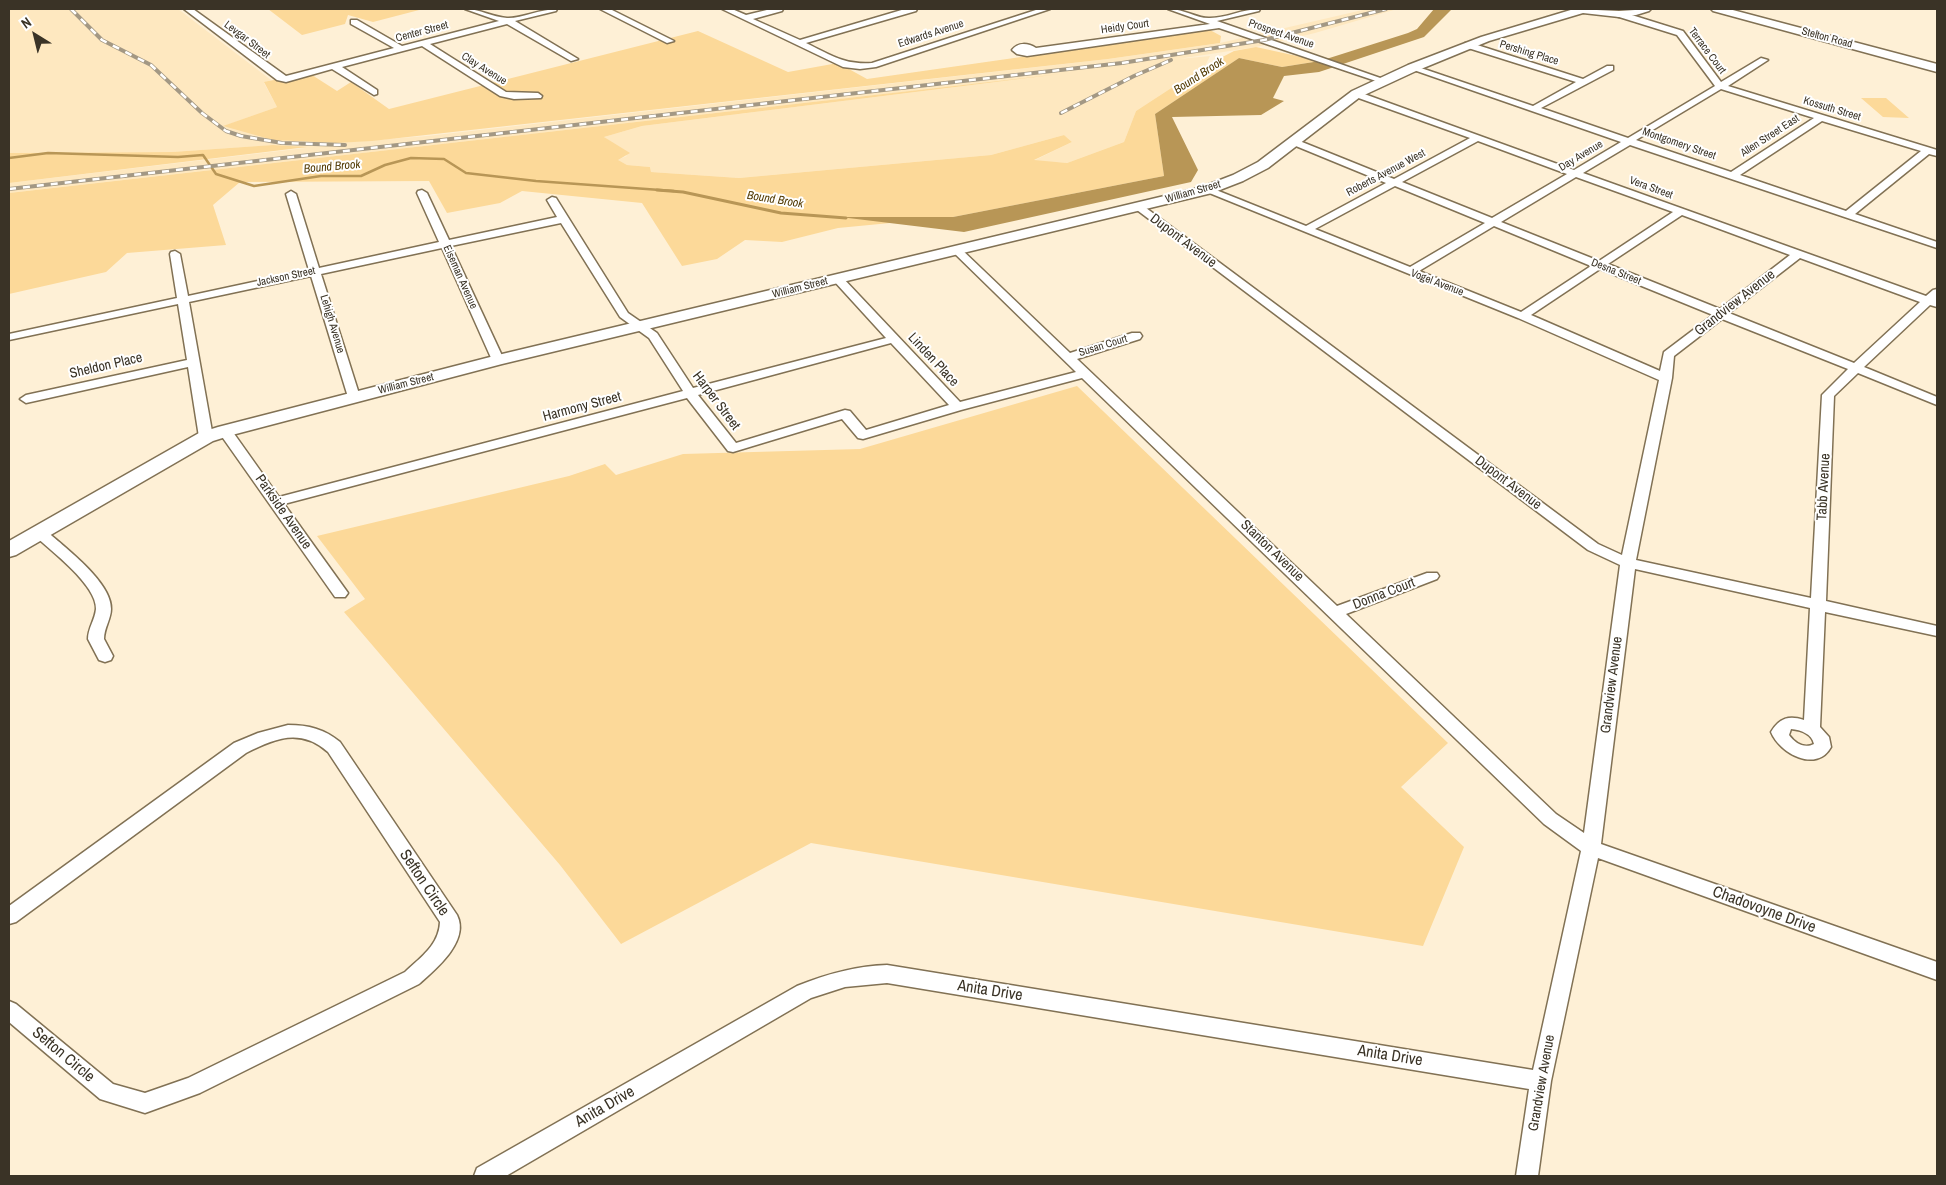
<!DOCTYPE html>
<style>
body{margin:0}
#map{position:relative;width:1946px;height:1185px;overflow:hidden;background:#fef0d6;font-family:"Archivo Narrow",sans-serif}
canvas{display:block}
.frame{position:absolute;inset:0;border:10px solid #3a3326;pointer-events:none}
.north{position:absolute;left:10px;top:10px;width:50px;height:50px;-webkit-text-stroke:4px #fff;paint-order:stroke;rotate:324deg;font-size:14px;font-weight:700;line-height:20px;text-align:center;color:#3a3326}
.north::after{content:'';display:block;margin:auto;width:18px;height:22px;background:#3a3326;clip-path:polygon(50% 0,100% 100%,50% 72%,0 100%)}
</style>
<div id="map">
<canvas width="1946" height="1185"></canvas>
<div class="frame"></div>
<div class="north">N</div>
</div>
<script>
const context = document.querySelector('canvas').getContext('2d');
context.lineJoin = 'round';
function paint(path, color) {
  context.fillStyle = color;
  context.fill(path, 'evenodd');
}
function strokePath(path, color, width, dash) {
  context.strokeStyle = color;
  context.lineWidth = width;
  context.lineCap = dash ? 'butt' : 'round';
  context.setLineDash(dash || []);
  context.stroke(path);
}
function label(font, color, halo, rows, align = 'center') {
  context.font = font + ' "Archivo Narrow",sans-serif';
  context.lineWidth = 4;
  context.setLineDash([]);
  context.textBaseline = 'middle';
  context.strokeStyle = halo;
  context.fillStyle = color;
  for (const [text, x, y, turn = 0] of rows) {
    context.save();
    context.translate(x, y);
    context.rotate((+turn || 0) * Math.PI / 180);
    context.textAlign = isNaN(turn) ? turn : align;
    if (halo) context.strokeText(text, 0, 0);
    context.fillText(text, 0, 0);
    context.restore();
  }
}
paint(new Path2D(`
 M9,9H178L271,80L264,83L277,107L224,126L292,142L336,143L427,136L1108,59L1220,43L1367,9H1397L1315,33L1256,47L1178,59L1210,56L1205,66L1136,111L1124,142L1067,163L1033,161L1072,142L1064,135L991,155L739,178L651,172L650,167L627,165L617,160L627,156L604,137L642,126L1036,77L9,193V183L305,148L275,145L172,152L9,153Z`), '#fee8c0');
paint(new Path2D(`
 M268,9H423L373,22L348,15L345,24L302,35Z
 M1210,30L1221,36L1220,43L1108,59L372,141L336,143L273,140L223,126L277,107L264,82C279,78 296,78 312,75L337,91L351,82L389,109L698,31L788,72L838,63L867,79Z
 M1256,47L1320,61L1282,67L1239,58L1155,114L1164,176L953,217L838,228L782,242L745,240L717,259L682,266L642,203L522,191L500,203L447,213L429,181L240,182L213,205L226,245L127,253L106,272L9,294V193L1060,74L642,126L604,137L630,153L618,160L627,165L650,167L651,172L739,178L991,155L1064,135L1072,142L1034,160L1067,163L1124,142L1136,111L1205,66L1234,51Z
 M1861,98H1886L1909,118L1883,117Z
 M273,145L307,147L9,183V153L172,152Z
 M1077,386L1448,743L1401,787L1464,847L1423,946L811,843L621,944L560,865L344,612L365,599L317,536L569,476L605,464L616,475L683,454L860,449Z`), '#fcd999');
paint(new Path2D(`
 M1434,9H1452L1424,37L1319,72L1284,76L1273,98L1284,101L1261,115L1172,117L1198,170L1191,182L964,232L840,217H953L1164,176L1155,114L1239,58L1282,67L1320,61L1408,33L1417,29Z`), '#b89656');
strokePath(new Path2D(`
 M9,158L48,153L178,157L203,155L216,174L254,186L321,176H361L385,165L411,158L444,159L466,173L536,181L674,191`), '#b89656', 2.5);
strokePath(new Path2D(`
 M657,190L683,192L781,213L846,218`), '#b89656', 3);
const minor = new Path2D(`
 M184,9H193L286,76L394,48L351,24V20H357L402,46L499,21L465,9C480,9 492,17 507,18C519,19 541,9 557,9L556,11L515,21L578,59L571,61L507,24L430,44L506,92L538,93L542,96L541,98L514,99L500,96L422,46L342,67L377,90V94L374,95L332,69L286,82L277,80Z
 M600,9H610L674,41L667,43Z
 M722,9H732L746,15L771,9H783L782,11L753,19L800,40L905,9H917L916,11L806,43C831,55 844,65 872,63L1039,9H1050L876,67L860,69L843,67Z
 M1168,9C1183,8 1197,19 1210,18C1227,18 1242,9 1260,9L1259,11L1217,21L1386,80L1379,82L1219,28L1027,56L1017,54L1012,50C1018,42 1028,43 1036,48L1210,24Z
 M1616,12H1622L1683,31L1721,82L1761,58L1768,60L1728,86L1937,150V156L1929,154L1855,214L1937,242V248L1630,145L1583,173L1926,296L1933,290L1937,289L1936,300H1937V307L1930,305L1864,367L1937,397V405L1858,373L1834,396L1826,601L1937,626V636L1825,612L1820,727L1829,737L1831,747C1817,773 1780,754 1771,732C1779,718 1789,715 1804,720L1810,608L1635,569L1601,844L1937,962V980L1598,858L1551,1081L1538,1176H1516L1529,1089L887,983L845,987L811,998L506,1176H474L477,1168L797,986C827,974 855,966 887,965L1533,1070L1581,851L1544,824L1082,378L961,410L863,439L858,438L842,419L733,452L728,451L687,398L284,504L348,593L345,597H335L218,431L220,428H230L279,497L683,391L649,338L620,317L561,223L451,246L504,360L502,363H494L492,360L442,248L321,274L360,397L358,400H350L348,397L311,276L189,302L213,437L211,440H201L199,437L188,367L26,403L20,399L26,395L187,360L178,304L9,340V334L177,298L170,254L171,252L175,251L180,254L188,296L309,270L286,194L291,191L296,194L319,268L439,242L417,193L418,191L422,190L427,193L449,240L557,217L547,200L552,197L556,198L628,313L657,333L693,388L886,338L834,281L832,279L834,277H842L960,402L1076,372L951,250L956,247L960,248L1070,353L1132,333H1140L1142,336L1140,339L1077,359L1337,606L1427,573H1437L1439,576L1437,579L1346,614L1556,814L1584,833L1620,565L1588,550L1133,207L1134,205H1142L1598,544L1622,555L1659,380L1518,318L1202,190L1203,188H1211L1306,226L1386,183L1291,144V140H1297L1394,179L1470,138L1353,96V92L1356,91L1574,170L1621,142L1408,68L1415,66L1533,106L1576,82L1465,47V43H1471L1583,79L1607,66H1613V70L1541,108L1628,138L1715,86L1677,35L1616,16ZM1721,89L1814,118L1731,172L1636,140ZM1822,121L1921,151L1846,211L1740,175ZM1478,141L1567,174L1492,218L1402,182ZM1576,177L1673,212L1599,261L1501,222ZM1395,186L1485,223L1410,267L1315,229ZM1682,215L1790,255L1720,309L1608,264ZM1494,226L1591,266L1521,312L1419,271ZM1800,258L1920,302L1854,363L1729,313ZM1600,269L1713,315L1664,352L1660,371L1531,315ZM1722,319L1848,369L1822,395L1811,598L1636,560L1672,378L1674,356ZM891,343L949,405L866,430L850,411L845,410L736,443L698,395ZM1791,729C1801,730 1812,734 1814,744C1804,749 1795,743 1789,735Z
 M39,527L44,529C63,546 112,582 111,609C111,619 104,628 104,639L113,656L111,660L105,662L99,660L88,639C88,628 95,620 96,609C97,585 51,551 34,535L32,532L34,529Z
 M288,725C309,725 324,729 340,742L457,915C470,941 436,969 419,984L200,1093L145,1113L100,1099L9,1022V1001L16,1004L113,1084L145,1093L188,1078L405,972C421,957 439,945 440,922L328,752C300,728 276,738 246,753L16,922L9,924V906L234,743L258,733Z`);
const secondary = new Path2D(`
 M1574,9L1619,11L1651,9L1649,11L1636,15L1619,17L1583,13L1489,41L1416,71L1360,97L1268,168L1243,181L1212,193L502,364L232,435L213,441L16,555L9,557V541L199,433L218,427L498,355L1202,187L1233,175L1258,162L1352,91L1408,65L1481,37Z
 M1711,9H1729L1937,64V72L1713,11Z`);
strokePath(minor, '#817154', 3);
strokePath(secondary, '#817154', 3);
paint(minor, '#fff');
paint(secondary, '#fff');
const rail = new Path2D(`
 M71,9L102,40L151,65L202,113L226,131L241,136L282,143L345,145
 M1061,113L1134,76L1171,60
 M9,189L1122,63L1264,40L1386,9`);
strokePath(rail, '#a39884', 4);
strokePath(rail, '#fff', 2.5, [7]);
label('11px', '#3a3326', '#fff', [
 ["Heidy Court",1125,27,-8],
 ["Center Street",422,32,-15],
 ["Edwards Avenue",931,34,-18],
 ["Prospect Avenue",1281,34,19],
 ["Stelton Road",1827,38,15],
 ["Levgar Street",247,40,37],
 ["Terrace Court",1707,51,53],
 ["Pershing Place",1529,53,17],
 ["Clay Avenue",484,69,32],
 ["Kossuth Street",1832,109,17],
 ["Allen Street East",1770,136,-33],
 ["Montgomery Street",1679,144,19],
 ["Day Avenue",1581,156,-31],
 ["Roberts Avenue West",1386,173,-28],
 ["Vera Street",1651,188,20],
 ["William Street",1193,192,-16],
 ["Desna Street",1616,272,22],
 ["Jackson Street",286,277,-12],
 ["Eiseman Avenue",460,277,66],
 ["Vogel Avenue",1437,283,21],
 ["William Street",800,288,-14],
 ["Lehigh Avenue",332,324,73],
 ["Susan Court",1103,346,-17],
 ["William Street",406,384,-14]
]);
label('italic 12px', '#523a03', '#fff', [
 ["Bound Brook",1199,76,-33],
 ["Bound Brook",332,167,-5],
 ["Bound Brook",775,200,9]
]);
label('14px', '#3a3326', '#fff', [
 ["Dupont Avenue",1183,241,37],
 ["Grandview Avenue",1735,303,-38],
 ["Linden Place",933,360,47],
 ["Sheldon Place",106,366,-13],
 ["Harper Street",716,401,53],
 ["Harmony Street",582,407,-15],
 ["Dupont Avenue",1508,483,37],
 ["Tabb Avenue",1824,487,-87],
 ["Parkside Avenue",283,512,55],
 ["Stanton Avenue",1272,551,44],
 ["Donna Court",1384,594,-21],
 ["Grandview Avenue",1612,685,-83],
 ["Grandview Avenue",1542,1083,-80]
]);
label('16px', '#3a3326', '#fff', [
 ["Sefton Circle",424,883,56],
 ["Chadovoyne Drive",1764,910,20],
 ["Anita Drive",990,991,9],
 ["Sefton Circle",63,1055,40],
 ["Anita Drive",1390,1056,9],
 ["Anita Drive",605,1107,-30]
]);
</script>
